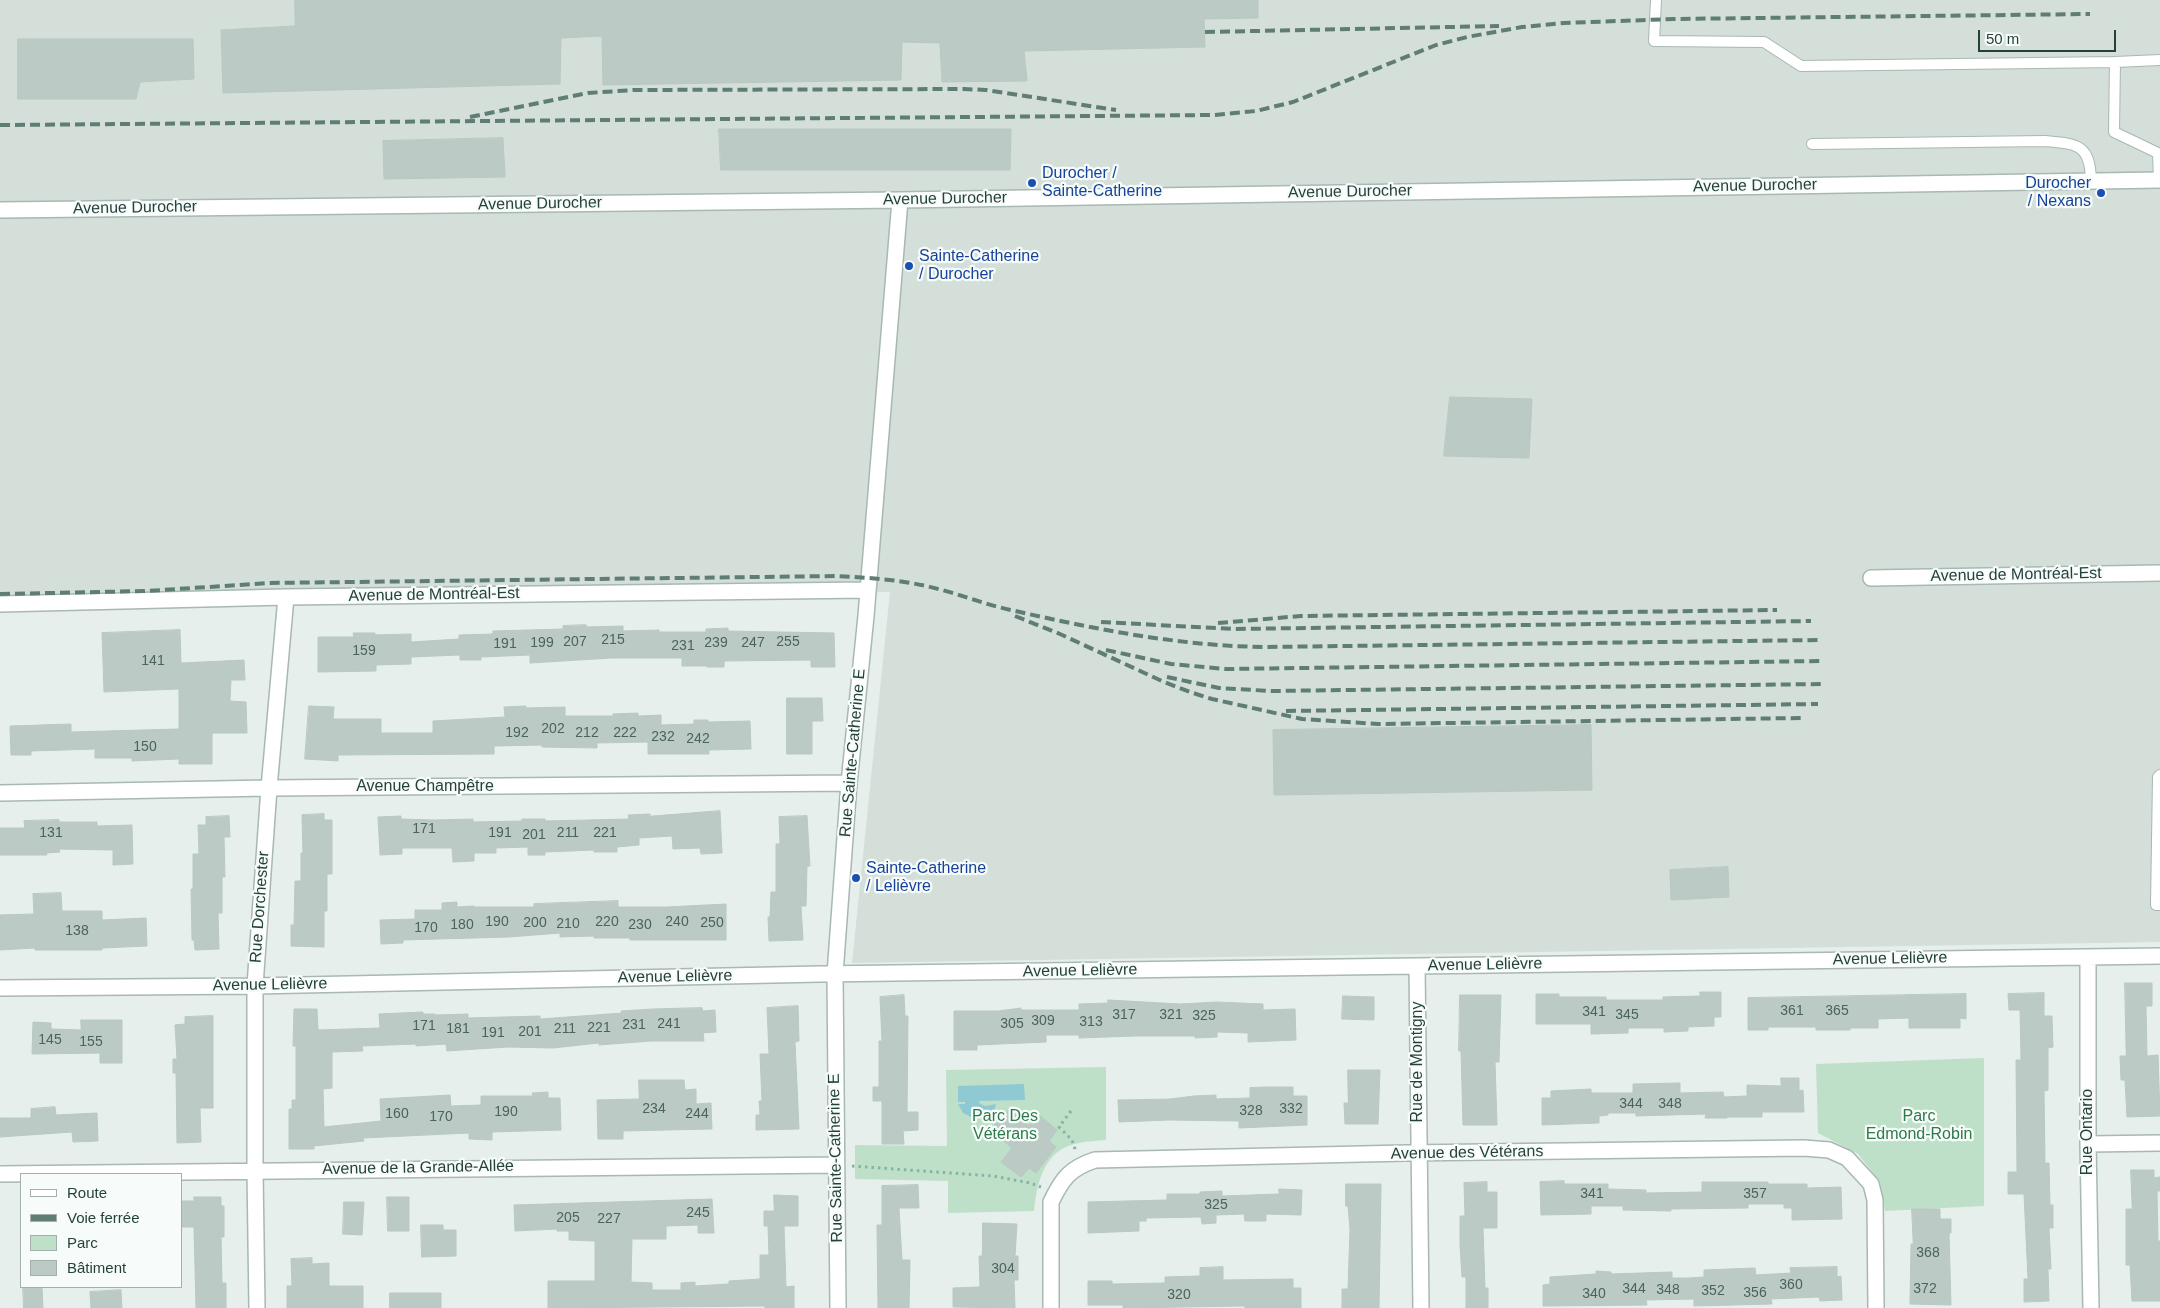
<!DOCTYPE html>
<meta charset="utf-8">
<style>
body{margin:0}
#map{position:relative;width:2160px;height:1308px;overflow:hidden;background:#e6efeb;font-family:Helvetica,sans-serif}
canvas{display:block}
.legend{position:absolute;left:20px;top:1173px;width:162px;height:115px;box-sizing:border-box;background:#f7fbf9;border:1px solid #a3b1ad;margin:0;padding:6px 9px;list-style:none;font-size:15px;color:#24423a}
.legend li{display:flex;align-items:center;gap:10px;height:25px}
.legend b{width:25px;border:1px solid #a3b1ad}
.scale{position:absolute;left:1978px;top:30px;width:138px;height:22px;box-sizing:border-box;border:2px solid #24423a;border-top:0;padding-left:6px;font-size:15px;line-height:18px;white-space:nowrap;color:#24423a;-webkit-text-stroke:4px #f7fbf9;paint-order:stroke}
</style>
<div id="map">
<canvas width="2160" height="1308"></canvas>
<ul class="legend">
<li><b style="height:6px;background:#fff"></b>Route</li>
<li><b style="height:6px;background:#5f7d75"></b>Voie ferrée</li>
<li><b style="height:14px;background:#bfe0c8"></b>Parc</li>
<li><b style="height:14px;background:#bbcac4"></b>Bâtiment</li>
</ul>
<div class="scale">50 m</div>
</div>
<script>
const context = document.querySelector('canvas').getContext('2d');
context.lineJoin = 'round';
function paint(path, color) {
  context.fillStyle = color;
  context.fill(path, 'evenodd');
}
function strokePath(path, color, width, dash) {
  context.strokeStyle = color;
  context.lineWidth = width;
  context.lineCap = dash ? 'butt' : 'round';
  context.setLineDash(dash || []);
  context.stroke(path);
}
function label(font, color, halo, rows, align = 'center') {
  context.font = font + ' Helvetica,sans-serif';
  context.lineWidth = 4.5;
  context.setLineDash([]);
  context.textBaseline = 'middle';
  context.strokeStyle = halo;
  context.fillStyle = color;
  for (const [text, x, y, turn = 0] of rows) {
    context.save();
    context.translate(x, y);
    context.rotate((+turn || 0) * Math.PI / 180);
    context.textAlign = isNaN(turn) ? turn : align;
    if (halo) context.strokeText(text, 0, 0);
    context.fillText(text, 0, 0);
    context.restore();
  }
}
paint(new Path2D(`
 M0,0H2160V942L852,963L890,592L0,609Z`), '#d4dfda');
paint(new Path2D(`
 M1984,1058V1206L1885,1211L1880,1182L1858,1154L1818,1133L1816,1064Z
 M1106,1067V1140C1097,1141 1088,1141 1079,1143C1044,1149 1037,1182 1034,1211L948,1213V1181L855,1179V1145L947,1146L946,1070Z`), '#bfe0c8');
paint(new Path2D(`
 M1024,1084L1025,1100L979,1101L980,1104L985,1106L996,1104L993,1114L985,1109L979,1115L971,1117L963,1113L958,1104H965V1102H958V1086Z`), '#8ec9d4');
const building = new Path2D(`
 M295,0H1258V18L1204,19L1205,47L1024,51L1027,81L942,82L940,43L902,42L901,80L603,85L602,36L561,38L560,84L223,93L221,30L295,26Z
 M18,39H193L194,79L140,82L136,99H18Z
 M719,129H1011L1010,170H721Z
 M503,138L505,177L384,179L383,141Z
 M1450,397L1532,399L1529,458L1444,456Z
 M586,625L587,627L623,626V631L659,630V632H706V629L728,628V631L834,633L835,667H811V660L724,661V667H707V666H682V658H611L530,663V655L481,657V660H460V655L411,657V664L376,665V671L318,672V637H354L353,633H375V635L411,634V642L459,639V635L493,634V631L563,629V626Z
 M180,630L181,663L244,660L245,680H231L230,701L246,702L247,733H212V764H179V759L132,761V758H95V749L31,751V755H11L10,726L71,724V732L179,729V689L104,692L102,633Z
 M787,698H822L823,721H812V754H787Z
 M309,706L334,707L333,719H381V733H433V721L505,717L504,707L526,706V708L565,707V716H613V714L638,713V716L661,715V725L694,724V720H708V722L750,721L751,749L709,750V754H648V742L597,743V748L542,747V745L494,746V754L338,755V761L305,759Z
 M1591,725L1592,790L1274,795L1273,730Z
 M720,811L722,853L701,854L700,848L673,849L672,836L639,838V845L617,847V852H594V850L545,852V855H528V847L496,848V853H474V861L453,862L452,848H402V854L380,855L378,817L401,816V819L434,820L473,819V822L522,821V819H545V821L629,819L628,815L650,814V816Z
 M324,814V820H332V874H327V911H324V947L291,946V925H294L295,881H301V853H303L302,815Z
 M229,816L230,837H224L225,877H222V913H218L219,949L195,950L194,940H192L191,889H193V854H199L198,825H206V817Z
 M807,816L810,866H807L806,906H801L803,940L769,941L768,917H770L771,892H776V844H780L779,817Z
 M59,820V822H97V826L132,825L133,864L113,865V850L59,849L60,852L46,853L47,855H0V828H25L24,821Z
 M1728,867L1729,897L1671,900L1670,870Z
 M61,893L62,911H102V920L146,918L147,946L102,948V950H35V948L0,950V915L34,914L33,894Z
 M618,901V907H667L726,904V940H630V938H594V936L560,937V933L509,937L403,940V943L381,944L380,920L415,919V910H442V903L457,902V907L474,906V907H534V904Z
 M2125,983H2152V1006H2146L2147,1056L2158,1055L2160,1116L2127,1117L2125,1080H2121L2120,1056H2126Z
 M1700,992H1721V1017H1714V1026L1688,1027V1031L1664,1032V1028H1628V1033L1591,1034V1024H1536V994H1559V997H1606V1000H1663V997L1700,996Z
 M2044,993V1016H2052L2053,1047L2048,1048V1090L2044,1091L2045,1163H2049L2050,1205H2053V1228H2049L2051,1269H2048L2049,1301L2024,1302V1279H2028L2024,1194H2008V1172H2017L2016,1060H2021L2020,1010H2009L2008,994Z
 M1966,994V1019L1960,1018V1028H1909V1018L1878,1019V1028H1850V1030H1816V1027H1768V1030H1748V998Z
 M904,995L905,1016H908L907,1112H918V1130L903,1131L904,1144H882V1101H873V1087H879V1041H882L880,997Z
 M1460,995H1501L1499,1062H1495L1497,1125H1463L1461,1051H1459Z
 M1343,996L1374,997V1020L1342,1019Z
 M1108,1000L1180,1004L1216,1002L1263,1004V1010L1295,1009L1296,1040L1248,1042V1033L1217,1032V1037L1195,1038V1036H1134L1079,1038V1035H1046V1042L977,1045V1050H954V1011H998L1021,1008V1010H1079V1004L1108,1003Z
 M798,1006L799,1041L795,1042L799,1129L756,1130V1115H760L759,1101H762L760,1054H769L767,1008Z
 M702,1008L703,1011L715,1010L716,1032L703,1033L704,1041H651L599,1045V1043L553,1048L508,1047L447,1051L446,1044L416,1046V1044L362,1046L363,1051L332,1052V1088L323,1089L324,1127L381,1121L380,1099L450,1095L451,1106L481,1105V1096H533L532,1093L548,1092V1098H560L561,1130L492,1132V1140L469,1139V1133L363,1138L364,1141L314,1146V1149H289V1109H292V1100H296V1046H293L294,1009H317L318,1030L380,1028L379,1014L423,1012V1014H435V1015L468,1014V1018L540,1016V1019L622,1013L621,1011L653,1009Z
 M213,1016V1108H200L201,1142L177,1143L176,1073H173V1059H177L175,1025L185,1024V1017Z
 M81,1020H122V1063H100V1053L32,1054L33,1022L51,1023V1029L81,1030Z
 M1348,1070H1380L1378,1124H1345L1344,1103H1348Z
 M1781,1078H1799V1091L1803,1090L1804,1112H1762V1117H1727V1118H1705L1706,1114L1636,1116V1113H1608V1115L1599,1116V1123L1542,1125V1098H1551V1091L1591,1089V1093H1633V1084L1680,1083V1093L1723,1092L1724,1097L1747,1096V1085L1781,1086Z
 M639,1080H684L685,1090L696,1089V1104L711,1103L712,1129L623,1131V1139H598L597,1100L639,1099Z
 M1267,1087H1293V1096H1307V1125L1239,1128V1121L1169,1120L1119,1122L1118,1100L1170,1099L1194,1096L1216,1095V1099L1250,1098V1088Z
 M55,1107L56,1115L97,1113L98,1141L73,1142L72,1132L0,1137V1118H31V1109Z
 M1010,1110L1029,1126L1038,1114L1057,1130L1049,1141L1056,1147L1036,1173L1029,1168L1021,1177L1001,1162L1012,1148L992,1131L997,1118Z
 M2131,1170H2154V1178L2160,1177V1191H2157L2158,1241H2160V1301H2132L2130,1265H2126V1209H2132Z
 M1564,1181V1184H1608V1189L1646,1190V1193L1702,1192V1182H1768V1184H1807V1188L1841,1187L1842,1219L1792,1220V1208H1784V1204H1748V1208L1671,1209V1211L1623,1210V1206H1591V1214L1541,1215L1540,1182Z
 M1487,1182V1192H1497V1228H1483L1485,1288H1488V1308H1466V1277H1462L1460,1245V1216H1465L1464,1183Z
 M1346,1184H1381L1379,1308H1342V1289H1348L1350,1229L1348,1206H1346Z
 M918,1185L919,1208H899L902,1260H910L909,1308H878L877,1225H882V1186Z
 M1279,1189L1302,1190L1301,1215L1266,1214V1221H1245L1244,1214L1216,1215V1223L1202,1224L1201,1217L1146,1218V1221H1139V1231L1088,1233V1202L1167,1200V1194H1200V1192L1222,1191V1196L1279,1194Z
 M774,1195L798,1196V1226H784L786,1287L794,1286V1308H765V1306L548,1308V1281H595V1241L569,1240V1231H557V1229L515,1231L514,1205L712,1199L714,1233H698V1225L666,1226V1239H632L631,1282L652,1283V1290H681V1283L695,1282V1286L729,1284V1281L760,1279V1255H769L768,1226H764V1211H774Z
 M194,1197H221V1206H224V1237H221L222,1283H226V1308H196L194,1227H181V1201H194Z
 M387,1197H409V1231H388Z
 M344,1202H364L362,1235L343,1234Z
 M1912,1209H1940V1219H1951V1233H1949L1951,1305L1910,1304L1911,1244H1913Z
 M983,1223L1017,1224L1015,1256H1018V1280H1014L1015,1308L953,1307V1288L980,1287L979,1256H982Z
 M421,1225H443V1230H456V1256L422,1257Z
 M312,1258V1264L329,1263V1286H363V1308H287V1286H292L291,1259Z
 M1223,1267V1280L1293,1279V1288H1301V1308H1245V1306L1123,1308V1305H1088V1281H1112V1284L1165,1283V1277L1200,1276V1268Z
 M1837,1267V1277L1841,1276L1842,1300L1820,1301L1819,1297L1771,1299L1772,1304L1694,1306V1299L1646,1300L1647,1305L1543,1306V1285L1550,1284V1277L1596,1274V1271L1611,1272V1274L1672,1272V1278H1689L1704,1277V1270L1755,1268L1756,1275L1791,1273L1790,1268Z
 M23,1287H42L43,1308H24Z
 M121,1290L122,1308H91L90,1292Z
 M390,1293H441V1308H390Z`);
paint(building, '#bbcac4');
strokePath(building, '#b8c9c2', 1);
const lane = new Path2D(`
 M1656,0L1654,41L1764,42L1801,66L2115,62L2114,132L2158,153L2159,180
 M2115,62L2160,60
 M1812,144L2045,141C2078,144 2090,144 2091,181
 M2160,775L2158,777L2156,905H2160`);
const street = new Path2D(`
 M0,210L900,200L2160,180
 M1871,578L2160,573
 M0,604L286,597L868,590
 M0,793L269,788L849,783
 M2088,957V1144L2091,1308
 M1417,966L1421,1308
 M0,988L255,986L820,974L2160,956
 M2088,1144L2160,1143
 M0,1174L836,1165
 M257,1308L255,1171V986L269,788L286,597
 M838,1308L835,974L849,783L866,616L900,200
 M1051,1308V1202C1062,1179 1070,1168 1095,1160L1406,1153L1804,1148L1829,1150L1847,1158L1871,1184L1875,1200L1876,1308`);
strokePath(lane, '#a8b8b2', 12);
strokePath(street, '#a8b8b2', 18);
strokePath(new Path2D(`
 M1071,1111L1059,1127L1072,1140L1076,1152
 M852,1166L993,1176L1030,1183L1041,1187`), '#86b3a5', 3, [2.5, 4]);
strokePath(lane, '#fff', 10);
strokePath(street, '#fff', 15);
strokePath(new Path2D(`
 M1205,32L1499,26
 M470,117L588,93L634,90L964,89L986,90L1116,110
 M0,125L1214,115L1256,111L1293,102L1436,45L1467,37L1522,27L1564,23L1674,19L2090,14
 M0,594L147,591L269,583L837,576C872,578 907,580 942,590C965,596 987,605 1011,610C1094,629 1179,646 1265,647L1820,640
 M1015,616L1060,634L1164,682L1190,692L1212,699L1302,719L1378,724L1802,718
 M1101,622L1234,629L1811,621
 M1218,623L1301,616L1777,610
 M1106,650L1171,664L1226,669L1822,661
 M1167,677L1219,688L1271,691L1821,684
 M1286,711L1818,704`), '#5f7d75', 4, [10, 5]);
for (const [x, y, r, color] of [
 [1032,183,5,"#1a4fb4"],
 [2101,193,5,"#1a4fb4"],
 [909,266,5,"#1a4fb4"],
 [856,878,5,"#1a4fb4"]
]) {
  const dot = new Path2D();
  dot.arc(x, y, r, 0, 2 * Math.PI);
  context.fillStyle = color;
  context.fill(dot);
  strokePath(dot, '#f7fbf9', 2);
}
label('14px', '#4a645c', null, [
 ["215",613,640],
 ["207",575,642],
 ["255",788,642],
 ["199",542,643],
 ["239",716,643],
 ["247",753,643],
 ["191",505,644],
 ["231",683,646],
 ["159",364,651],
 ["141",153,661],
 ["202",553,729],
 ["192",517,733],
 ["212",587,733],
 ["222",625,733],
 ["232",663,737],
 ["242",698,739],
 ["150",145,747],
 ["171",424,829],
 ["131",51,833],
 ["191",500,833],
 ["211",568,833],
 ["221",605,833],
 ["201",534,835],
 ["190",497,922],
 ["220",607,922],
 ["240",677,922],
 ["200",535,923],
 ["250",712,923],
 ["210",568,924],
 ["180",462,925],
 ["230",640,925],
 ["170",426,928],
 ["138",77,931],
 ["361",1792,1011],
 ["365",1837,1011],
 ["341",1594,1012],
 ["317",1124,1015],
 ["321",1171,1015],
 ["345",1627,1015],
 ["325",1204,1016],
 ["309",1043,1021],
 ["313",1091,1022],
 ["241",669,1024],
 ["305",1012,1024],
 ["231",634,1025],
 ["171",424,1026],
 ["221",599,1028],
 ["181",458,1029],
 ["211",565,1029],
 ["201",530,1032],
 ["191",493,1033],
 ["145",50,1040],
 ["155",91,1042],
 ["344",1631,1104],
 ["348",1670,1104],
 ["234",654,1109],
 ["332",1291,1109],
 ["328",1251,1111],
 ["190",506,1112],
 ["160",397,1114],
 ["244",697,1114],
 ["170",441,1117],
 ["341",1592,1194],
 ["357",1755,1194],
 ["325",1216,1205],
 ["245",698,1213],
 ["205",568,1218],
 ["227",609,1219],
 ["368",1928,1253],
 ["304",1003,1269],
 ["360",1791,1285],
 ["344",1634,1289],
 ["372",1925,1289],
 ["348",1668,1290],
 ["352",1713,1291],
 ["356",1755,1293],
 ["340",1594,1294],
 ["320",1179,1295]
]);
label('16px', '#164399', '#f7fbf9', [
 ["Durocher /",1042,174],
 ["Sainte-Catherine",1042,192],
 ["Durocher",2091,184,"right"],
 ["/ Nexans",2091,202,"right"],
 ["Sainte-Catherine",919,257],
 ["/ Durocher",919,275],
 ["Sainte-Catherine",866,869],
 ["/ Lelièvre",866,887]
], 'left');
label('16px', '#24423a', '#f7fbf9', [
 ["Avenue Durocher",1755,186,-1],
 ["Avenue Durocher",1350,192,-1],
 ["Avenue Durocher",945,199,-1],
 ["Avenue Durocher",540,204,-1],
 ["Avenue Durocher",135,208,-1],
 ["Avenue de Montréal-Est",2016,575,-1],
 ["Avenue de Montréal-Est",434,595,-1],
 ["Rue Sainte-Catherine E",853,753,-85],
 ["Avenue Champêtre",425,787],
 ["Rue Dorchester",260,907,-86],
 ["Avenue Lelièvre",1890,959,-1],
 ["Avenue Lelièvre",1485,965,-1],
 ["Avenue Lelièvre",1080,971,-1],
 ["Avenue Lelièvre",675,977,-1],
 ["Avenue Lelièvre",270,985,-1],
 ["Rue de Montigny",1418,1062,-90],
 ["Rue Ontario",2088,1132,-90],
 ["Avenue des Vétérans",1467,1153,-1],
 ["Rue Sainte-Catherine E",836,1158,-91],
 ["Avenue de la Grande-Allée",418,1168,-1]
]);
label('16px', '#2d7a4b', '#f7fbf9', [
 ["Parc Des",1005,1117],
 ["Vétérans",1005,1135],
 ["Parc",1919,1117],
 ["Edmond-Robin",1919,1135]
]);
</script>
